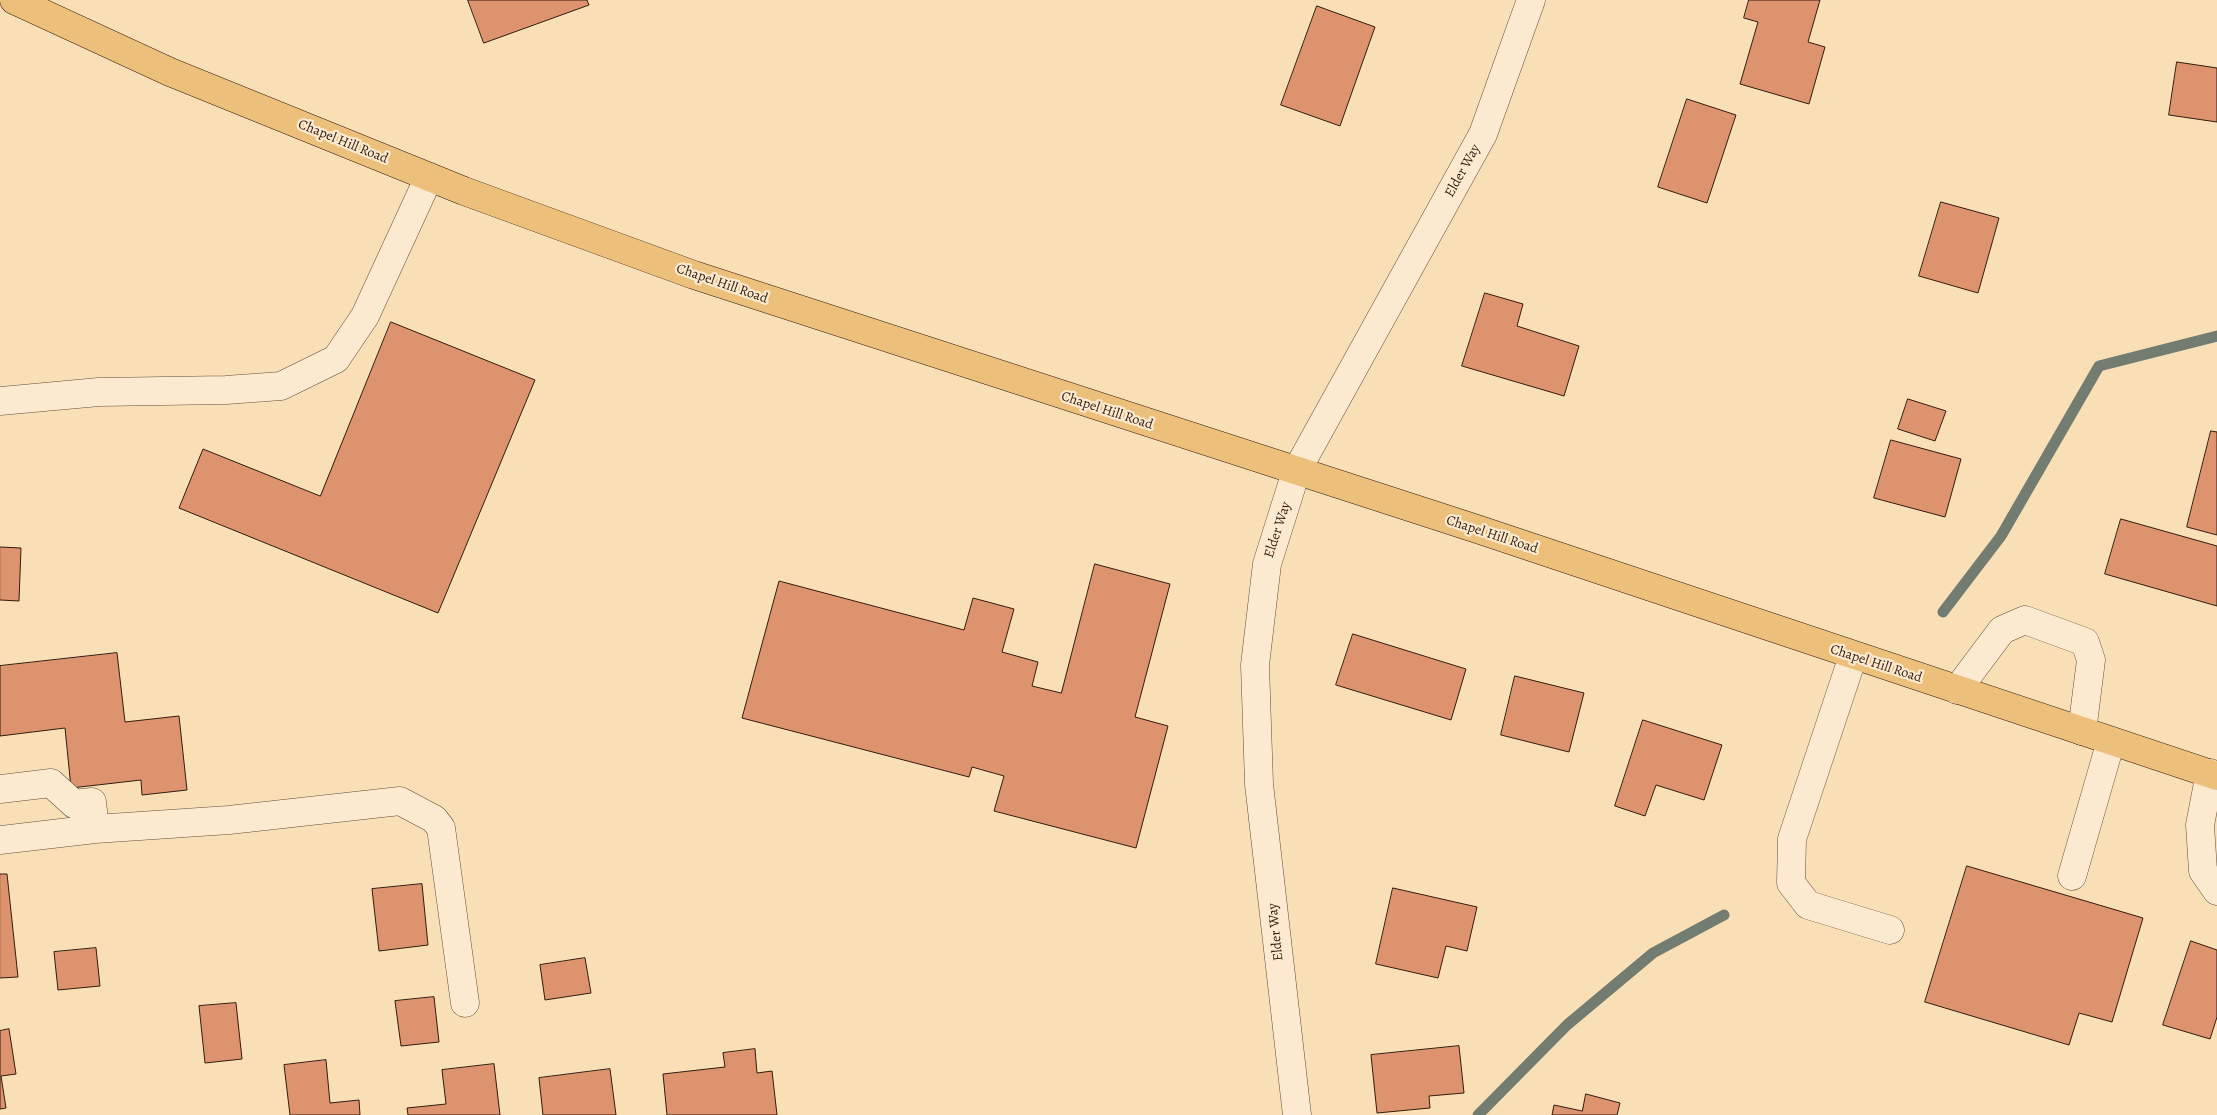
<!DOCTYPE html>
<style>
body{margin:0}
canvas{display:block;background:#f9dfb6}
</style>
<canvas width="2217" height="1115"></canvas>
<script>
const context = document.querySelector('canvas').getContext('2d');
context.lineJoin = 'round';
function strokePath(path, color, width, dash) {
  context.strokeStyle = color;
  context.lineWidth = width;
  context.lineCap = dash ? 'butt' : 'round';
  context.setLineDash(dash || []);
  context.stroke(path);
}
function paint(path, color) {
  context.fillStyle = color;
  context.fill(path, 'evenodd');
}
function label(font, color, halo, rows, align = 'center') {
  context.font = font + ' Alegreya,serif';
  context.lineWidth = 4.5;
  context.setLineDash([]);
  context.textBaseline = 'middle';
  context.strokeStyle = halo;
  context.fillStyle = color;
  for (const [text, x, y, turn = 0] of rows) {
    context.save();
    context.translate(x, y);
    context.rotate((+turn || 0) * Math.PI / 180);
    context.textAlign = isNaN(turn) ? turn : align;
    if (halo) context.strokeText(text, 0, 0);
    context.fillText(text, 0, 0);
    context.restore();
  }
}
strokePath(new Path2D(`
 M1943,612L2001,536L2099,366L2217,336
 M1478,1115L1567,1025L1653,953L1724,915`), '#737c71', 11);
const building = new Path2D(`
 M468,0H587L589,5L484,43Z
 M1749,0H1820L1808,42L1825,47L1809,104L1740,84L1758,22L1744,18Z
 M1317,6L1375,27L1340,126L1281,105Z
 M2177,62L2217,68V122L2169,115Z
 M1687,99L1736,115L1707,203L1658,187Z
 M1941,202L1999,218L1978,293L1919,276Z
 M1485,293L1523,304L1517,326L1579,346L1564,396L1462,366Z
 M391,322L535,380L438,613L179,508L203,449L320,496Z
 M1908,399L1946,411L1935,441L1898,429Z
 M2211,431L2217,432V535L2187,527Z
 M1891,440L1961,459L1945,517L1874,498Z
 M2121,519L2217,546V606L2105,574Z
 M0,547L21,548L19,601L0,600Z
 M1095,564L1170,584L1135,717L1168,726L1136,848L994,811L1004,776L972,767L969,777L742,718L779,581L964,630L973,598L1014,609L1002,652L1038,662L1032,686L1061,693Z
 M1353,634L1466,669L1451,720L1336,685Z
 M117,653L125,722L179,716L187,790L142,795L141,780L71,788L65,728L0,736V666Z
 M1515,676L1584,693L1569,752L1501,735Z
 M1643,720L1722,745L1704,800L1656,785L1645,816L1615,806Z
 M1967,866L2143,918L2112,1022L2079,1013L2069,1045L1925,1002Z
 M0,874H7L18,977L0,978Z
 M422,884L428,945L379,951L372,889Z
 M1393,888L1477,907L1467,951L1446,946L1438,978L1376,964Z
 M2191,941L2217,950V1017L2210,1039L2163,1025Z
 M96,948L100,986L58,990L54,952Z
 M585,958L591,993L545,1000L540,965Z
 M434,997L439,1042L401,1046L395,1001Z
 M236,1003L242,1059L205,1063L199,1006Z
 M9,1029L16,1074L1,1076L6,1108L0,1109V1031Z
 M1459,1046L1464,1093L1429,1096L1430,1108L1377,1113L1371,1055Z
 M755,1049L757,1073L772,1071L777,1115H667L663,1074L725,1067L723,1053Z
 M326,1060L330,1103L359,1100L360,1115H290L284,1065Z
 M494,1064L500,1115H408L407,1108L446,1104L442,1070Z
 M610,1069L616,1115H543L539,1078Z
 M1586,1094L1620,1103L1617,1115H1552L1554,1105L1582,1111Z`);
paint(building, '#dd936d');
strokePath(building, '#331b0f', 1);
const minor = new Path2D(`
 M0,401L99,392L226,390L281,386L336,359L365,316L429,177
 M1853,656L1792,839L1791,883L1808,905L1890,930
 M1957,690L2002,630L2025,620L2085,642L2091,660L2082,731
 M2210,773L2200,825L2203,871L2217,891
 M0,789L51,783L74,804L92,802L95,829
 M0,840L95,829L229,820L400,801L434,819L441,828L465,1003
 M2072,876L2111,741
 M1297,1115L1259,784L1255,665L1267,564L1296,472L1483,134L1531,0`);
const major = new Path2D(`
 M14,0L170,72L464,191L694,275L1477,529L2217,776`);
strokePath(minor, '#644c39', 29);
strokePath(major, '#331b0f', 29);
strokePath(minor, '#fbead0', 28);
strokePath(major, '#ecc07b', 28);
label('14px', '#331b0f', '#fbead0', [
 ["Chapel Hill Road",343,142,22],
 ["Elder Way",1463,171,-61],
 ["Chapel Hill Road",722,284,19],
 ["Chapel Hill Road",1107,411,18],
 ["Elder Way",1278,530,-72],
 ["Chapel Hill Road",1492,535,18],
 ["Chapel Hill Road",1876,664,18],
 ["Elder Way",1276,932,-96]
]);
</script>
